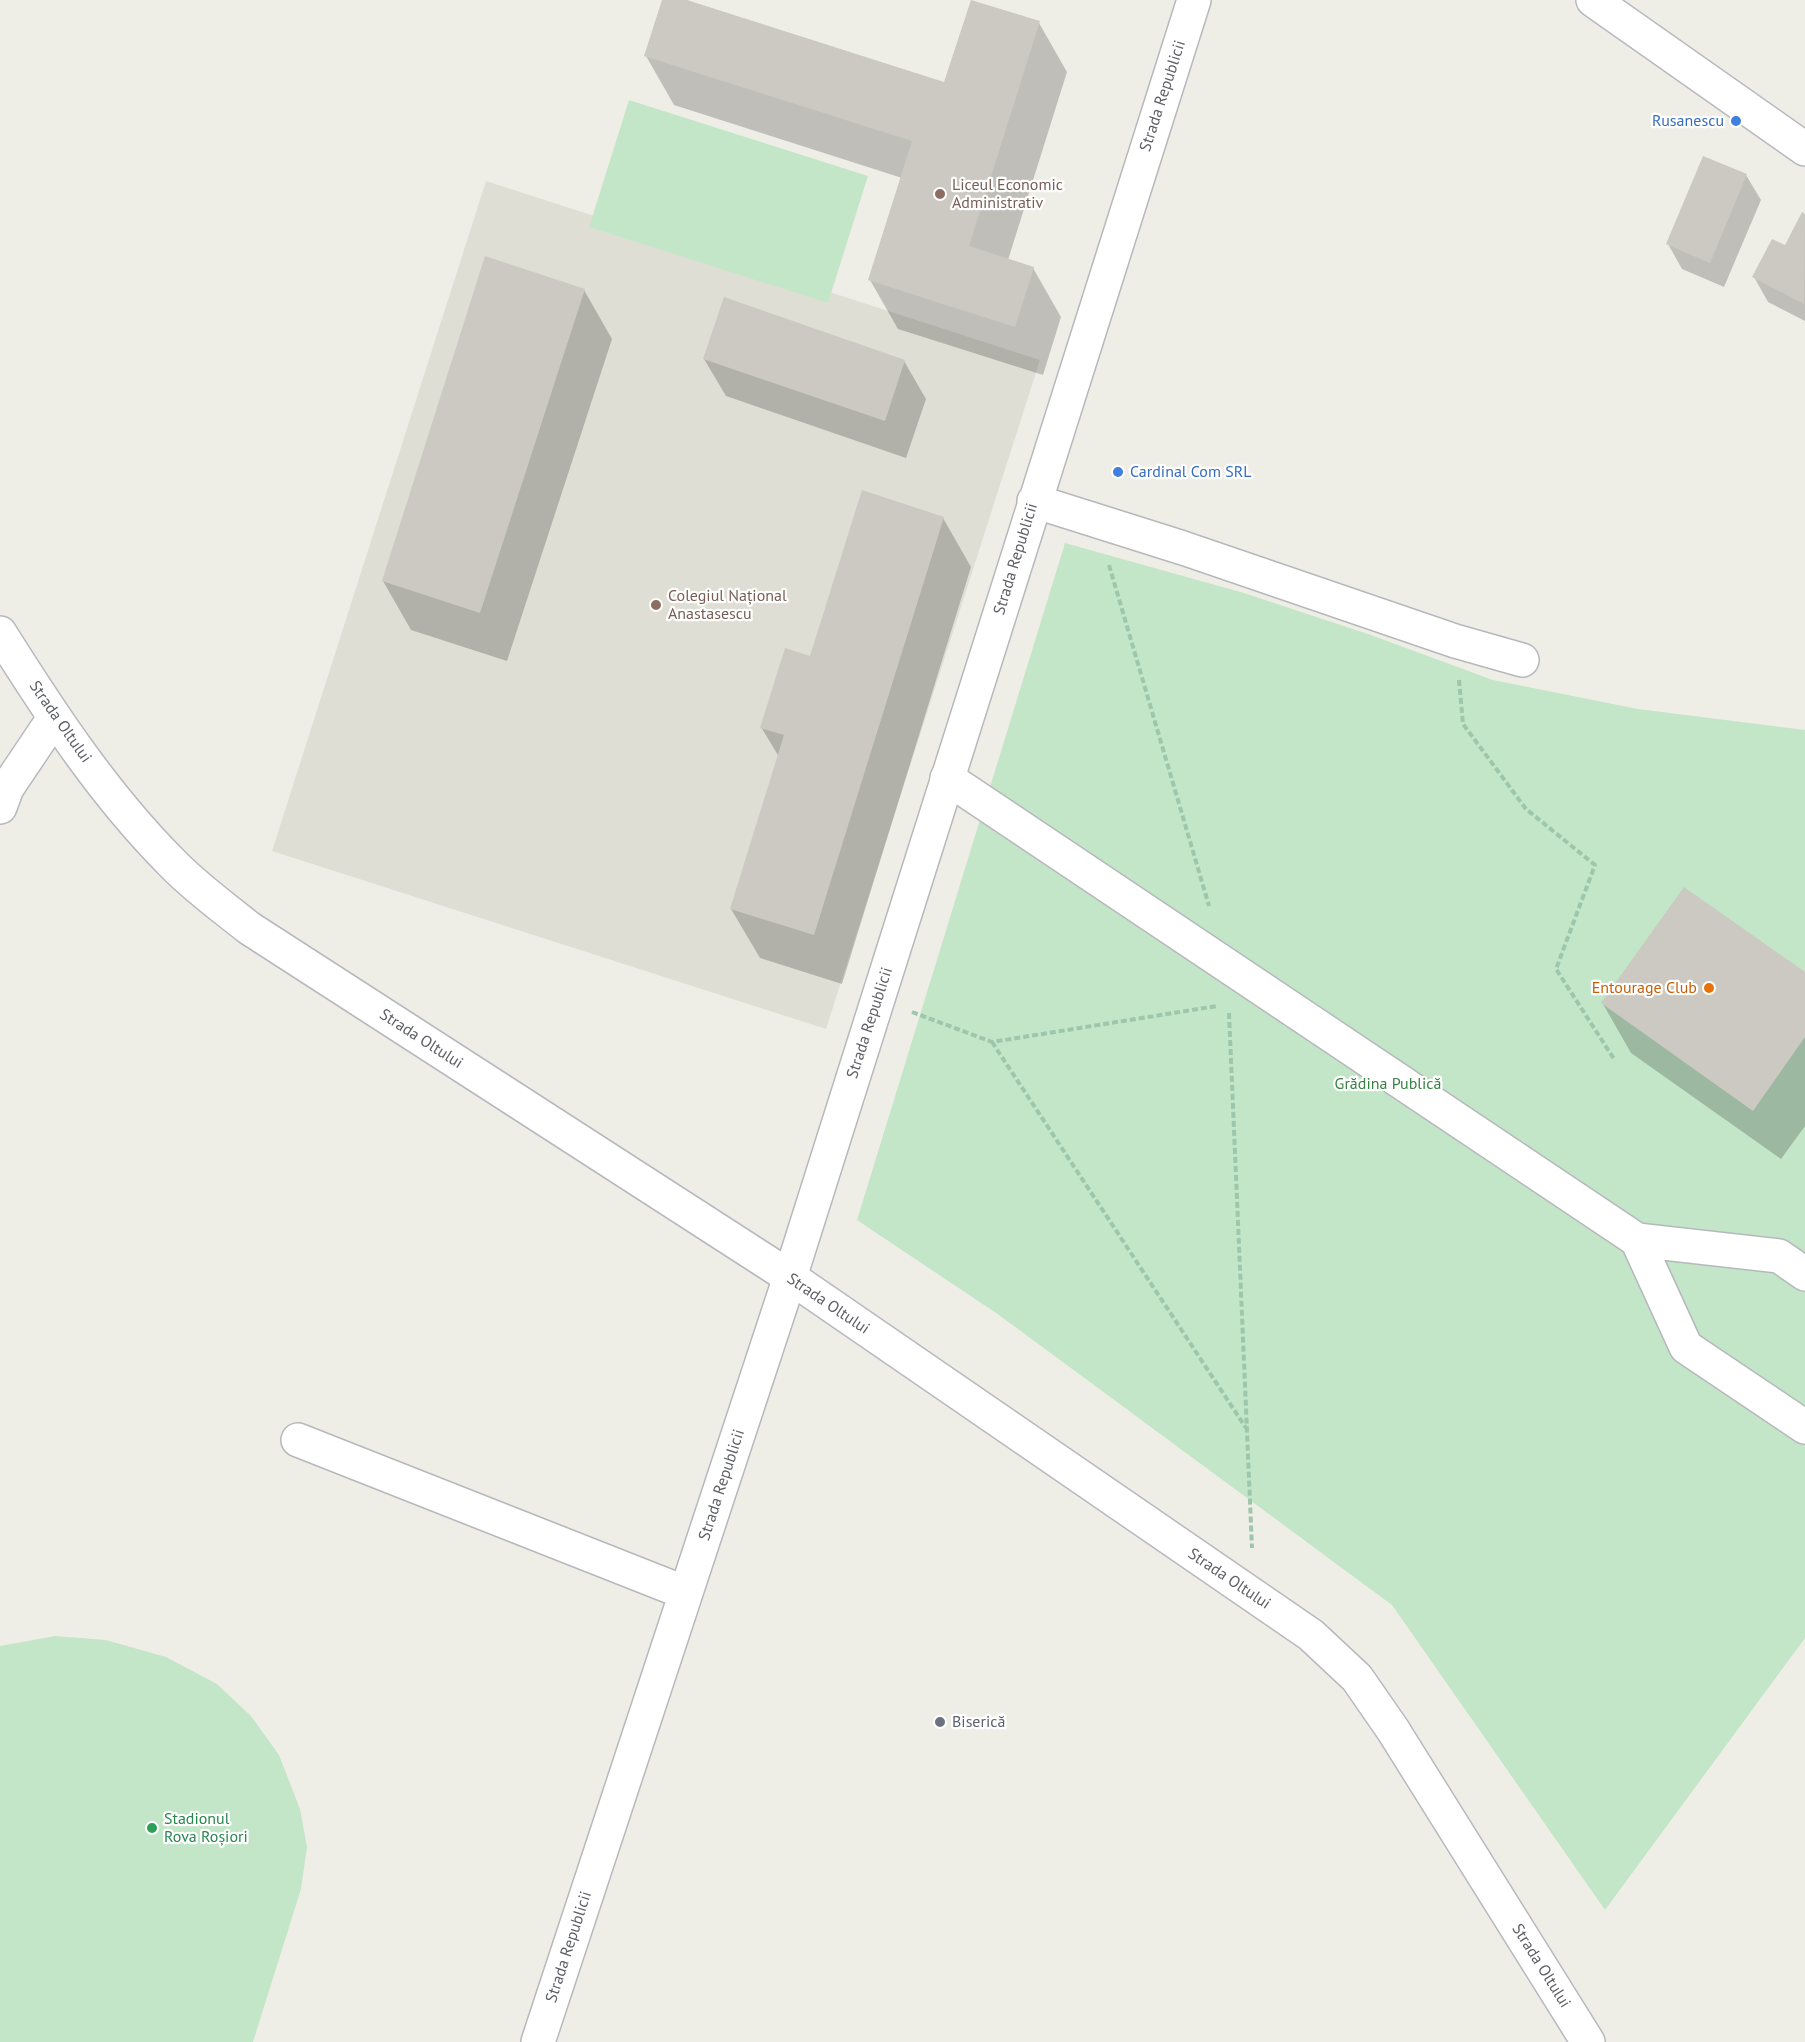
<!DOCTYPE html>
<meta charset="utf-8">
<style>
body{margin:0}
canvas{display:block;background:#efeee6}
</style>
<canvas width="1805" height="2042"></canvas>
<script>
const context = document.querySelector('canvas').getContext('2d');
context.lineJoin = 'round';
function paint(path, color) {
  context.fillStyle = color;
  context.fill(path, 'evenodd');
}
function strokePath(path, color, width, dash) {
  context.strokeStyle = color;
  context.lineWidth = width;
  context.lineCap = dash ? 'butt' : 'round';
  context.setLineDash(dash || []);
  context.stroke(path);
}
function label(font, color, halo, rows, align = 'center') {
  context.font = font + ' "PT Sans",sans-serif';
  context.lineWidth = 4.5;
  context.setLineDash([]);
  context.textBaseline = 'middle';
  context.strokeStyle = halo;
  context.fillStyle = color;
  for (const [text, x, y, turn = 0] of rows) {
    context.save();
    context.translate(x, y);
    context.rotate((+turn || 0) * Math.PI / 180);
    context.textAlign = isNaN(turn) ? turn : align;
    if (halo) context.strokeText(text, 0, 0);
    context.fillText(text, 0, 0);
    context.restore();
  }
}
paint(new Path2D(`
 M486,181L1040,360L826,1029L272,851Z`), '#dfded4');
paint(new Path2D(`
 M629,100L868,176L828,303L589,227Z
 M1065,543L1244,593L1368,634L1493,680L1638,709L1805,730V1638L1605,1910L1392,1605L999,1315L857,1220Z
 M55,1636L106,1640L166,1657L217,1684L251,1716L279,1755L300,1809L307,1847L301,1889L253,2042H0V1646Z`), '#c4e6c8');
paint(new Path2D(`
 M663,0H682L945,84L1039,23L1067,72L1008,260L1033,268L1061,317L1043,375L898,329L870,280L902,178L674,105L646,56Z
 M1746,175L1761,200L1724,287L1682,269L1668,244Z
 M1802,214L1805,216V321L1768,302L1754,277L1785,247Z
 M584,290L612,339L507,661L411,630L383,581Z
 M704,359L904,361L926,399L906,458L726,396Z
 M943,518L971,567L842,984L760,958L731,909L779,757L761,727Z
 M1805,973V1126L1781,1159L1631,1053L1603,1004Z`), '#0003');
paint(new Path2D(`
 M662,0H687L944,82L971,0L1040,21L969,246L1034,267L1015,327L868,280L912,141L644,56Z
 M1703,156L1747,174L1710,263L1666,244Z
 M1802,212L1805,214L1804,304L1752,277L1772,239L1785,245Z
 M485,256L585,289L480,613L382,581Z
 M724,297L905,360L885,421L703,359Z
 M862,490L944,517L814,935L730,909L784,735L760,728L785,648L810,656Z
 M1684,887L1805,972V1037L1753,1111L1601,1003Z`), '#cbc9c2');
const pedestrian = new Path2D(`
 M947,778L1637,1240L1779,1256L1805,1274
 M1637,1240L1686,1347L1805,1427`);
const minor = new Path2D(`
 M1034,501L1183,548L1455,641L1522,660
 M0,807L7,788L54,718
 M298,1440L686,1593
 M538,2042L790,1277L1194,0`);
const secondary = new Path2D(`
 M1593,0L1805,149
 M0,633C51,714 104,795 172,863C195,887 223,907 249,928L790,1277L1311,1635L1357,1678L1393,1730L1588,2042`);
strokePath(pedestrian, '#b6b8bc', 36);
strokePath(minor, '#b6b8bc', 36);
strokePath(secondary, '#b7b9bf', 36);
strokePath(new Path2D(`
 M1109,565L1209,906
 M1459,680L1463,724L1526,809L1595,865L1556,969L1614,1059
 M912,1012L992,1042L1217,1006
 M1229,1013L1252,1548
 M992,1042L1246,1428`), '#9dc6ad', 4, [6, 3]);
strokePath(pedestrian, '#fff', 33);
strokePath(minor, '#fff', 33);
strokePath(secondary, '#fff', 33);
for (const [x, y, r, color] of [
 [1736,121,6,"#3f7fe0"],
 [940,194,6,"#8d6e63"],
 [1118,472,6,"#3f7fe0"],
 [656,605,6,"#8d6e63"],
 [1709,988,6,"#e8710a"],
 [940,1722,6,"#6b7280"],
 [152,1828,6,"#2e9e5b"]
]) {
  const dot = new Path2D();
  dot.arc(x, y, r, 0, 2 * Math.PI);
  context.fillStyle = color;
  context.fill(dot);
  strokePath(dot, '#fff', 2);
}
label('16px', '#5e6066', '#fff', [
 ["Strada Republicii",1163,96,-72],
 ["Strada Republicii",1016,559,-73],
 ["Strada Oltului",60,722,55],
 ["Strada Republicii",870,1023,-72],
 ["Strada Oltului",421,1039,33],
 ["Strada Oltului",828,1304,34],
 ["Strada Republicii",722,1485,-72],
 ["Strada Oltului",1229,1579,34],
 ["Strada Republicii",569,1947,-72],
 ["Strada Oltului",1541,1966,58]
]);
label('16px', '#366cbe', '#fff', [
 ["Rusanescu",1724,121],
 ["Cardinal Com SRL",1130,472,"left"]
], 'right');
label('16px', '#785e54', '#fff', [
 ["Liceul Economic",952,185],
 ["Administrativ",952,203],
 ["Colegiul Național",668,596],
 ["Anastasescu",668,614]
], 'left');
label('16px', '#c56008', '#fff', [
 ["Entourage Club",1697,988]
], 'right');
label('16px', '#388343', '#fff', [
 ["Grădina Publică",1388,1084]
]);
label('16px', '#5b616d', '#fff', [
 ["Biserică",952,1722]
], 'left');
label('16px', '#27864d', '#fff', [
 ["Stadionul",164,1819],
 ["Rova Roșiori",164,1837]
], 'left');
</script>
